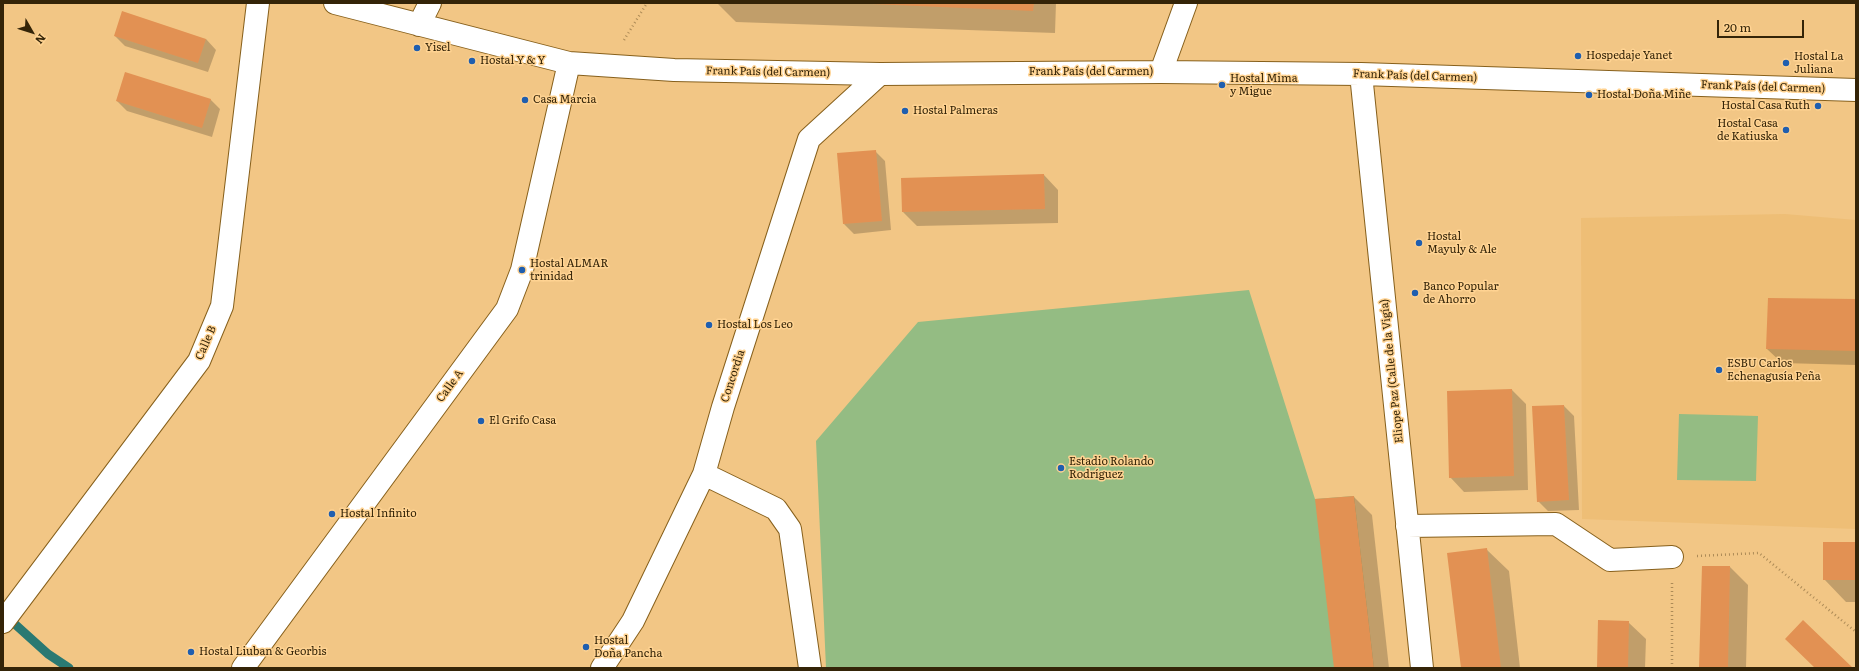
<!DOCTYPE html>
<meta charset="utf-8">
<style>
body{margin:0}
#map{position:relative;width:1859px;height:671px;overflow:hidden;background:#f2c685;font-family:Literata,serif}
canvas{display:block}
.frame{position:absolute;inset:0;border:4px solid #342408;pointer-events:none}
.north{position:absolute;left:12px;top:12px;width:40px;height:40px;-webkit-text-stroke:3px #ffd392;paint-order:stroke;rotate:129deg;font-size:11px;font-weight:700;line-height:16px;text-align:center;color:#342408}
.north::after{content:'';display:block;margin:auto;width:14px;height:18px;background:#342408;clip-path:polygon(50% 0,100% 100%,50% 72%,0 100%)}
.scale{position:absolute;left:1717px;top:20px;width:87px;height:18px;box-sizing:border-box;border:2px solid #342408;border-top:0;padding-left:5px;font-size:12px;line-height:14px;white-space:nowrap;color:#342408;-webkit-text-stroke:3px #ffd392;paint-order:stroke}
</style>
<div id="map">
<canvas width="1859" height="671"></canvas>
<div class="frame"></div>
<div class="north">N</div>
<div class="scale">20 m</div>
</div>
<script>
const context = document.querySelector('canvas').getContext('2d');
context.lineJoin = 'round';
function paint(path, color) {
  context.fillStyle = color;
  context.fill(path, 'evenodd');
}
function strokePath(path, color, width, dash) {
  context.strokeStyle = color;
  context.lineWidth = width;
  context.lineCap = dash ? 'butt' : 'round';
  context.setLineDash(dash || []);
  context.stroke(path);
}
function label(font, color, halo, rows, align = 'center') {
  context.font = font + ' Literata,serif';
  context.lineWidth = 3;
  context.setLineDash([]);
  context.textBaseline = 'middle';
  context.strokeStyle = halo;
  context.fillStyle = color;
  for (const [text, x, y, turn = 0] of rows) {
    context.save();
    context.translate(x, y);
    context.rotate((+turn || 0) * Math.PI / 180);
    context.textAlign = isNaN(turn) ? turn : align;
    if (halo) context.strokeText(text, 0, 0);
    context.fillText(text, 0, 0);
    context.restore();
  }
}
paint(new Path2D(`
 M1785,214L1856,220V529L1582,519L1581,218Z`), '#eebe76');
paint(new Path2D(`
 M1249,290L1315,499L1354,496L1374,668H826L816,441L918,322Z
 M1679,414L1758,416L1756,481L1677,480Z`), '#94bc83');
paint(new Path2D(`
 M717,3H1056L1055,33L736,22Z
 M115,36L206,39L216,50L208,72L125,46Z
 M210,99L220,109L212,137L127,111L117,101Z
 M875,151L885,161L891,230L854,234L844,224Z
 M1044,175L1058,190V223L917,226L903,212Z
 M1856,300V365L1782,363L1767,349Z
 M1512,390L1526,404L1528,490L1464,492L1450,477Z
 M1564,406L1574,416L1579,510L1548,511L1538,501Z
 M1354,497L1372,515L1389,668H1335Z
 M1856,543V602H1846L1824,579Z
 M1486,549L1509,571L1520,668H1462Z
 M1730,567L1748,585L1746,668H1700Z
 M1628,622L1646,639L1645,668H1598Z`), '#0003');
strokePath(new Path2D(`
 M7,617L48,654L69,668`), '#2a7972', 9);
paint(new Path2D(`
 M849,3H1034L1033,11Z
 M122,11L206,39L198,63L114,36Z
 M125,72L211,99L202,128L116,101Z
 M876,150L882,221L843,224L837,153Z
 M1044,174L1045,209L902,212L901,178Z
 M1768,298L1856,299V351L1766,349Z
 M1512,389L1514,476L1449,478L1447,391Z
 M1564,405L1569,500L1537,502L1532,406Z
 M1354,496L1374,668H1334L1315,499Z
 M1823,542H1856V580H1823Z
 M1487,548L1501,668H1461L1447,553Z
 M1702,566H1730L1728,668H1699Z
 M1598,620L1629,621L1628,668H1597Z
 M1803,620L1853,668H1815L1785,639Z`), '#e29153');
const minor = new Path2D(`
 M335,3L569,63L674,70L880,74L1161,72L1361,74L1856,90
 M419,25L430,3
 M1161,72L1186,3
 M1361,74L1422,668
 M704,474L776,509L790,529L810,668
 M1407,526L1556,524L1610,560L1672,557
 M3,622L199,361L222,306L258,3
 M243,668L507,309L522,270L569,63
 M602,668L633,621L704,474L723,407L809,139L880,74`);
strokePath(minor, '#87601c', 24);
strokePath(new Path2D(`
 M624,40L647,3
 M1697,556L1759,553L1856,632
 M1672,668V583`), '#ad8b57', 2.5, [1, 3]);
strokePath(minor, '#fff', 22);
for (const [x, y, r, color] of [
 [417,48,4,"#1f5eaf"],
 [1578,56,4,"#1f5eaf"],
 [472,61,4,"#1f5eaf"],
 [1786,63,4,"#1f5eaf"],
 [1222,85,4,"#1f5eaf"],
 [1589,95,4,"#1f5eaf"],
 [525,100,4,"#1f5eaf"],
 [1818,106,4,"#1f5eaf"],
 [905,111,4,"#1f5eaf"],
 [1786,130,4,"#1f5eaf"],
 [1419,243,4,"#1f5eaf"],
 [522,270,4,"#1f5eaf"],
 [1415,293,4,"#1f5eaf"],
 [709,325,4,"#1f5eaf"],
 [1719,370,4,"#1f5eaf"],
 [481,421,4,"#1f5eaf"],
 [1061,468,4,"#1f5eaf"],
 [332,514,4,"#1f5eaf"],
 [586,647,4,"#1f5eaf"],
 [191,652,4,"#1f5eaf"]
]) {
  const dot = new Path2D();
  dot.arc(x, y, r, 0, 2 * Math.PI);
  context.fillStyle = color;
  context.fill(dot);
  strokePath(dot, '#ffd392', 1.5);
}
label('11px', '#342408', '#ffd392', [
 ["Yisel",425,48],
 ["Hospedaje Yanet",1586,56],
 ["Hostal La",1794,57],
 ["Juliana",1794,70],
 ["Hostal Y & Y",480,61],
 ["Hostal Mima",1230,79],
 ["y Migue",1230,92],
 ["Hostal Doña Miñe",1597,95],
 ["Casa Marcia",533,100],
 ["Hostal Casa Ruth",1810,106,"right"],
 ["Hostal Palmeras",913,111],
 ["Hostal Casa",1778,124,"right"],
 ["de Katiuska",1778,137,"right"],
 ["Hostal",1427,237],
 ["Mayuly & Ale",1427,250],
 ["Hostal ALMAR",530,264],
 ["trinidad",530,277],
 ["Banco Popular",1423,287],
 ["de Ahorro",1423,300],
 ["Hostal Los Leo",717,325],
 ["ESBU Carlos",1727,364],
 ["Echenagusía Peña",1727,377],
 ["El Grifo Casa",489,421],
 ["Estadio Rolando",1069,462],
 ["Rodríguez",1069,475],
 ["Hostal Infinito",340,514],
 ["Hostal",594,641],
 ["Doña Pancha",594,654],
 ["Hostal Liuban & Georbis",199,652]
], 'left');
label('11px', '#342408', '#ffd392', [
 ["Frank País (del Carmen)",768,72,1],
 ["Frank País (del Carmen)",1091,72],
 ["Frank País (del Carmen)",1415,76,2],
 ["Frank País (del Carmen)",1763,87,2],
 ["Calle B",206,343,-66],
 ["Eliope Paz (Calle de la Vigía)",1392,371,-96],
 ["Concordia",733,376,-72],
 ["Calle A",450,386,-54]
]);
</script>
